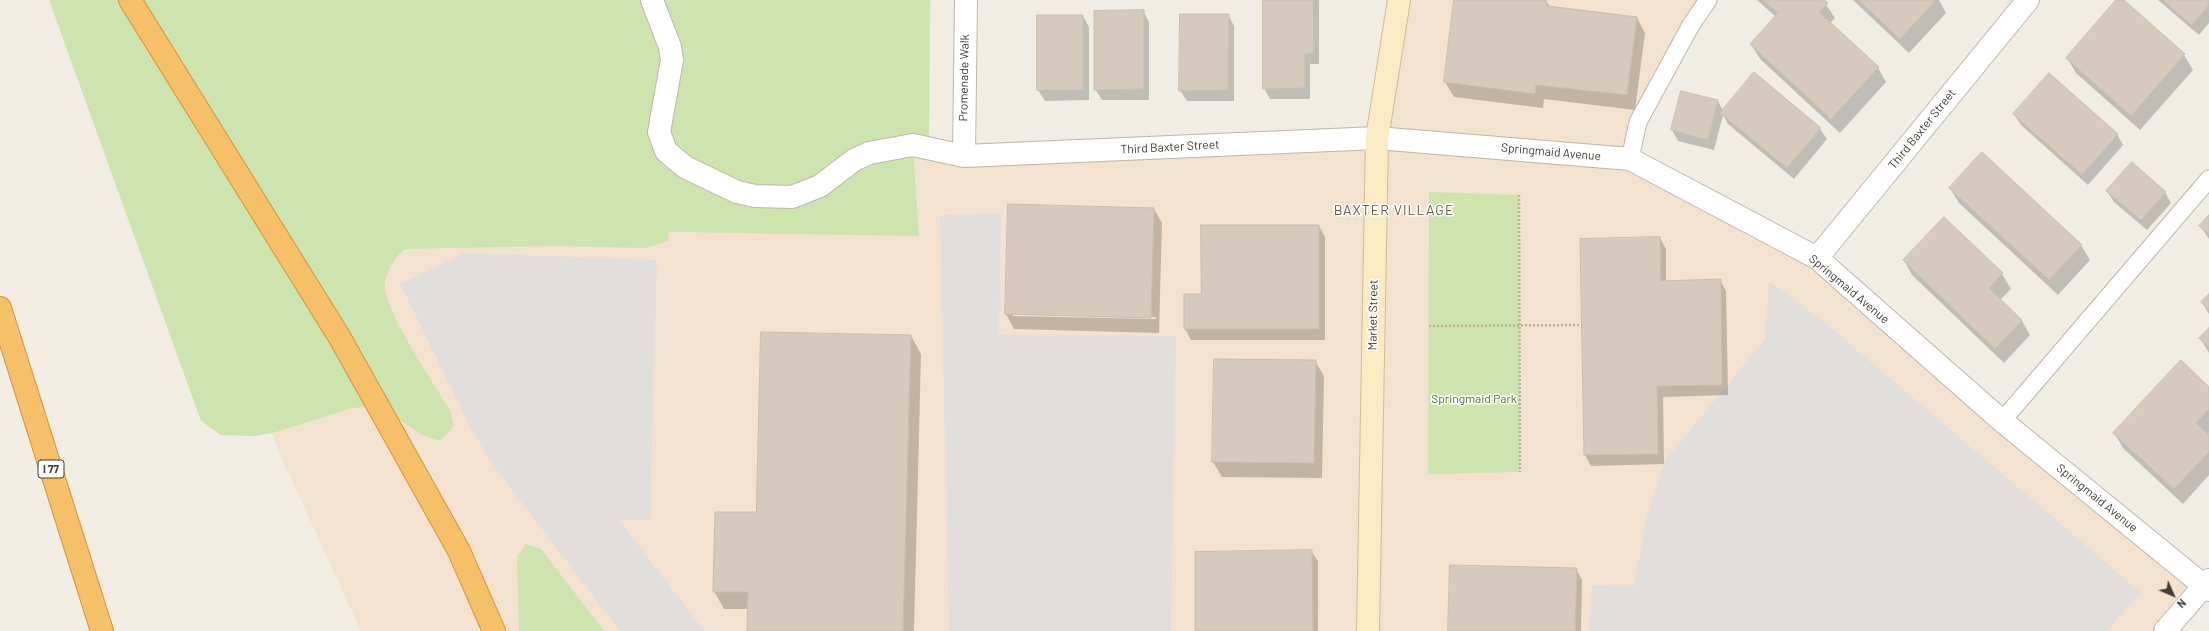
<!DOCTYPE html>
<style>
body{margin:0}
#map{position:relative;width:2209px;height:631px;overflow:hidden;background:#f1ece4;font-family:Barlow,sans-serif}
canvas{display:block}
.north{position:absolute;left:2153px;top:575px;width:40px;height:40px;-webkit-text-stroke:3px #fff;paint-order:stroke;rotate:135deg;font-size:11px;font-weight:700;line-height:16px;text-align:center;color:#423c34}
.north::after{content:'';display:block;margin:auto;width:14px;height:18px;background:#423c34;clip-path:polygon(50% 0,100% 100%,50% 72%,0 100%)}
</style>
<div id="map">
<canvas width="2209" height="631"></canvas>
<div class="north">N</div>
</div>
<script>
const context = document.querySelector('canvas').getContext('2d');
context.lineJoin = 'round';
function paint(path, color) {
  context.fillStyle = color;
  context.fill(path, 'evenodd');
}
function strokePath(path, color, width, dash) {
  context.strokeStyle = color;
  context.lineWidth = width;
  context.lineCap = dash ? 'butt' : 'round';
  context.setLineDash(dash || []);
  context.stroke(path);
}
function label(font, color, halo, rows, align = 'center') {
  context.font = font + ' Barlow,sans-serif';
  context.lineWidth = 3;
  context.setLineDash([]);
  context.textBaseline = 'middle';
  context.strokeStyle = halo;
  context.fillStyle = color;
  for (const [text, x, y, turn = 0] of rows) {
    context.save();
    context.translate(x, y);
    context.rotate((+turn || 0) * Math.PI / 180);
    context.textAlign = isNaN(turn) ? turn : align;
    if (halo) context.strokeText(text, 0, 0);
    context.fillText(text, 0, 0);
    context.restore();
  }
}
paint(new Path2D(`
 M1399,0H1708L1691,25L1630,159L1817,258L2204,586L2165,631H361L280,454L197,227L919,235L913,145L1377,138Z`), '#f2e2cf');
paint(new Path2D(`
 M49,0H930L929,147L913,145L919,236L669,232L668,241L646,248L554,246L404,249C395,258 387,270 385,283C381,307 436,386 450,410L454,426L440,441L422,435L379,406L352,408L273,433L253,436L221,435L201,421Z
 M1429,192L1519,195L1520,472L1428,474Z
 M526,544L541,549L604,631H519L517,557Z`), '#cee4ae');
paint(new Path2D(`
 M1001,213L999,335L1176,336L1171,631H949L940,215Z
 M465,253L657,260L650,520H619L704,631H620L497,470L475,436L400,284Z
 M1769,282L1817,316L2140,592L2107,631H1589L1592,585L1634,586L1647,515L1665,461L1765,339Z`), '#e1dfdc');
paint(new Path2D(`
 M1264,0H1319V64H1310V99H1270L1264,88Z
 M1455,0H1538L1546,1L1550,7L1637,18L1645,33L1635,110L1544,99L1543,108L1454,97L1445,82Z
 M1757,0H1823L1835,18L1830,23L1878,68L1886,82L1840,133L1760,59L1751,44L1776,17Z
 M1853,0H1939L1946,13L1909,53Z
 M2117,0H2122L2184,55L2193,70L2140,130L2076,73L2067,58Z
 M2158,0H2209V23L2199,35Z
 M1143,11L1149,22V100H1102L1095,89Z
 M1228,15L1234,26V101H1187L1180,90Z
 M1083,16L1089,27V100L1045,101L1038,90Z
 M1682,92L1718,101L1723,111L1820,129L1827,139L1794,179L1728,124L1723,115L1714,150L1678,141L1672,130Z
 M2014,114L2117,134L2123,145L2088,185L2021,125Z
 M1950,188L2081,245L2090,260L2058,295L1959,203Z
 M2107,191L2165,192L2171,203L2147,230L2114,202Z
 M1009,205L1154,209L1162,223L1159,333L1014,329L1006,314ZM1013,313L1156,317V319L1013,316Z
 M2209,216V239L2200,226Z
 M1319,226L1325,237V340H1191L1185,329V295H1202Z
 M1660,238L1666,249V281L1720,280L1726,291L1728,395L1663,397L1664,464L1591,466L1585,455Z
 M1904,260L2002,274L2011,289L2000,300L2022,321L2030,335L2004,363L1912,275Z
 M2209,295V314L2202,302Z
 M2209,329V353L2200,338Z
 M911,336L921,354L914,631H748V609H724L714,591L757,513Z
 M1215,360L1315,361L1324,376L1322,478L1222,477L1213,462Z
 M2209,388V433L2207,435L2209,437V475L2183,504L2123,448L2114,433Z
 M1311,551L1318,561V631H1196Z
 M1576,569L1582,580L1581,631H1449Z`), '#0003');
const building = new Path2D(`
 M1263,0H1313L1314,53L1305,54V88L1263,89Z
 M1454,0H1546L1547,6L1637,17L1627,95L1536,85L1535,94L1444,82Z
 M1763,0H1824L1828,3L1819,12L1879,67L1831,119L1750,44L1778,13Z
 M1859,0H1936L1900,39Z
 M2116,0H2124L2185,54L2131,116L2066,58Z
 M2163,0H2209V5L2192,25Z
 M1144,10V89L1094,90V11Z
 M1180,14H1229L1228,90L1179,91Z
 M1037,15H1083V90H1037Z
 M1754,72L1821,128L1787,168L1720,113Z
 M2049,73L2118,134L2082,175L2013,114Z
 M1681,91L1718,100L1708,140L1671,130Z
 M1982,152L2082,245L2049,280L1949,188Z
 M2132,162L2166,192L2141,220L2106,191Z
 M1008,204L1154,208L1151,318L1005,314Z
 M2209,215V234L2199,226Z
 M1944,217L2003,273L1989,288L2022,320L1995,349L1903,260Z
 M1201,225H1319V329H1184V294H1201Z
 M1660,237L1661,281L1721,279L1722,385L1657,386L1658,454L1584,455L1580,239Z
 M2209,294V310L2201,302Z
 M2209,328V347L2199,338Z
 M761,332L911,335L903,631H747L748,592H713L715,512H756Z
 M1214,359L1316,360L1314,463L1212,462Z
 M2181,360L2209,387V409L2196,423L2209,435V452L2174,489L2113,433Z
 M1312,550L1313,631H1195V552Z
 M1450,565L1577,568L1575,631H1448Z`);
paint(building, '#d5cabd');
strokePath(building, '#ccbead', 1);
const lane = new Path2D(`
 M1630,159L1638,122L1691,25L1708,0
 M2002,421L2209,179`);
const street = new Path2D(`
 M652,0L670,47L672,60L659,132L666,151L685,167L737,192L755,196L792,197L820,186L854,160L869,153L913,145L964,156L1377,138L1630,159L1817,258L2002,421L2209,590
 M964,156L966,0
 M1817,258L2028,0
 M2165,631L2209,580`);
const secondary = new Path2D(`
 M1368,631L1377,138L1399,0`);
const highway = new Path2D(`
 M130,0L340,338L459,551L494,631
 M0,308L102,631`);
strokePath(lane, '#bfb6aa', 19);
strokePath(street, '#bfb6aa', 24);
strokePath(secondary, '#cfbd96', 24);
strokePath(highway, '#d4943a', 24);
strokePath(new Path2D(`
 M1519,195L1520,472
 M1429,326L1582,325`), '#bcae99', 2.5, [2, 2]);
strokePath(lane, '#fff', 17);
strokePath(street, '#fff', 22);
strokePath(secondary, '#fbebc3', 22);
strokePath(highway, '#f6c069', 22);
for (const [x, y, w] of [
 [51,469,26]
]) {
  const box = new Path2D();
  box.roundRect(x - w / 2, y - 9, w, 18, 3);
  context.fillStyle = '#fff';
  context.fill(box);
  strokePath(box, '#423c34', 1);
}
label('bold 11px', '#423c34', null, [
 ["I 77",51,469]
]);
label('12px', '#423c34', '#fff', [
 ["Promenade Walk",964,78,-89],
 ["Third Baxter Street",1922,129,-51],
 ["Third Baxter Street",1170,147,-3],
 ["Springmaid Avenue",1551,152,5],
 ["Springmaid Avenue",1849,289,40],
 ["Market Street",1373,315,-89],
 ["Springmaid Avenue",2097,498,39]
]);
label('12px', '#49702b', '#fff', [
 ["Springmaid Park",1474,399]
]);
context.letterSpacing = '1px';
label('14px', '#65594c', '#fff', [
 ["BAXTER VILLAGE",1394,210]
]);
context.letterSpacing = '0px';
</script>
